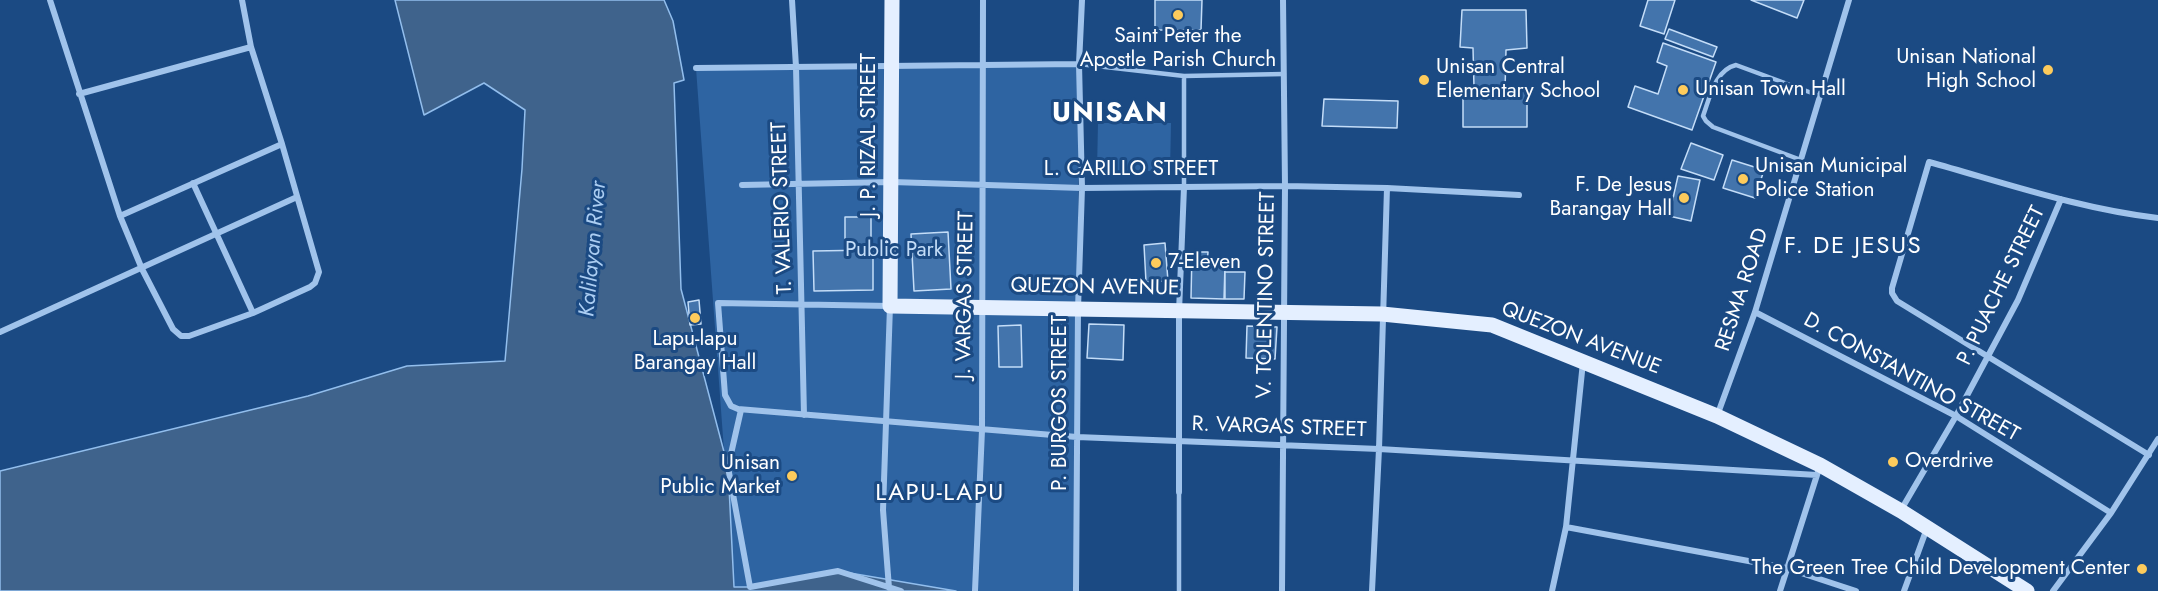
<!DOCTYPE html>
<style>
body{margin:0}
canvas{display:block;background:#1b4a83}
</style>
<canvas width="2158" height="591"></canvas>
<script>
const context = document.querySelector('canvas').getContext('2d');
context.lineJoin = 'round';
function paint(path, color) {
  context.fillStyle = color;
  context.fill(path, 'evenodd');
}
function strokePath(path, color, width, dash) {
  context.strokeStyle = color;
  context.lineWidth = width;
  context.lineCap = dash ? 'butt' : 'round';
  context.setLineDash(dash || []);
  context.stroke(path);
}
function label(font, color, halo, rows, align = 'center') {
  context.font = font + ' Jost,sans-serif';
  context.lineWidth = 6;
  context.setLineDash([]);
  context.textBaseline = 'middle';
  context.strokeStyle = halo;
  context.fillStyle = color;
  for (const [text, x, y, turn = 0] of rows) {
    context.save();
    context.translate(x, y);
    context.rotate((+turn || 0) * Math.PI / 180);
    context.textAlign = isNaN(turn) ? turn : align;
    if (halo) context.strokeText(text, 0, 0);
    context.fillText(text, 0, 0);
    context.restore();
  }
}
paint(new Path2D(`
 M1079,64L1076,591H901L734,587L696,68Z
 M1098,123H1171L1170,171H1097Z`), '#2e64a2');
const water = new Path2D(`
 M395,0H664L673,21L684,80L674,83L681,289L728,467L734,587H750L838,571L956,591H0V471L308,396L407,366L505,361L522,169L525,110L484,83L424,115Z`);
paint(water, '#3f638c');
strokePath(water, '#92beed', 1.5);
const building = new Path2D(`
 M1155,0H1202L1201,30H1155Z
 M1648,0H1675L1664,34L1640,26Z
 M1751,0H1804L1797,18Z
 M1462,10H1526L1527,48L1506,50L1505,91H1527V127H1463V88H1474L1473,48L1460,47Z
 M1669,29L1717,47L1713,57L1665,39Z
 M1663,43L1716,62L1692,130L1628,107L1635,86L1658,94L1667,66L1657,62Z
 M1324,99L1398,101L1397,128L1322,126Z
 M1691,143L1723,155L1714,180L1681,169Z
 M1732,160L1764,170L1755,198L1723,188Z
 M1678,176L1700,180L1691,221L1669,216Z
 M845,217H871V245H845Z
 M948,232L951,289L914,291L911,234Z
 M1165,243L1168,281L1146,282L1144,245Z
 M873,250V290L814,291L813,251Z
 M1192,252H1208L1207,265H1225L1224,299L1191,298Z
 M1225,272H1245L1244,299H1225Z
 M699,300L701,324L690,325L688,302Z
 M1089,324L1124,325L1123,360L1087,358Z
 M1021,325L1022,367H999L998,326Z
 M1247,326L1277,327L1275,359L1246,358Z`);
paint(building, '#4374ac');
strokePath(building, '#c4ddf8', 1.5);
strokePath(new Path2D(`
 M1079,64L1184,76L1284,74
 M1184,76V187
 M1801,160L1713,127L1706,121L1703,116C1710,97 1715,70 1736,65L1820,96
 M1179,492V591`), '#a0c3eb', 4.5);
strokePath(new Path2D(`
 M50,0L120,216L142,269L173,329L181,336H189L253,313L310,287L315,283L319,272L282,144L251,47L242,0
 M792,0L796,67L804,415
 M696,68L1079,64
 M79,94L251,47
 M193,183L253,313
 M742,185L892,182L1082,188L1285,186L1387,188L1519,195
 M120,216L282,144
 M1755,312L1956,416L2111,513
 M0,332L297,197
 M741,410L728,467L750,587L838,571L901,591
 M1717,416L1755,312L1849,0
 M2149,455L1897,301L1892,293V288L1929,162C2005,183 2080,209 2158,218
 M1179,492V312L1184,187
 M1901,510L1956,416L2018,300L2061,199
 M1566,527L1786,568L1856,591
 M889,588L883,510L890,306L718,303L725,395L731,406L738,409L1077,437L1379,449L1817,475L1820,466
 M975,591L982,430L983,0
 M1076,591L1078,309L1082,188L1079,64L1082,0
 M1282,591L1285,186L1283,0
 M1372,591L1379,449L1387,188
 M1552,591L1566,527L1583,362
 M1780,591L1817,475
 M1904,591L1927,528
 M2053,591L2111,513L2158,439`), '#a0c3eb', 6);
strokePath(new Path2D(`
 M892,0L890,306L1382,314L1492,325L1717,416L1820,465L1901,511L2027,591`), '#e4efff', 15);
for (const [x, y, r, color] of [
 [1178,15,6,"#fdcb5c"],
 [2048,70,6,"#fdcb5c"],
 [1424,80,6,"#fdcb5c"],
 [1683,90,6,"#fdcb5c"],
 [1743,179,6,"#fdcb5c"],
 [1684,198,6,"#fdcb5c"],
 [1156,263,6,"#fdcb5c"],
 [695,318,6,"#fdcb5c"],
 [1893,462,6,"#fdcb5c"],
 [792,476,6,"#fdcb5c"],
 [2142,569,6,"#fdcb5c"]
]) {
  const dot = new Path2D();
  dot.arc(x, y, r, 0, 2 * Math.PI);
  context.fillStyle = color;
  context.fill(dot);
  strokePath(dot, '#1b4a83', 2);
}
label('21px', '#fff', '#1b4a83', [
 ["Saint Peter the",1178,37,"center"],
 ["Apostle Parish Church",1178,61,"center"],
 ["Unisan National",2036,58,"right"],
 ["High School",2036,82,"right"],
 ["Unisan Central",1436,68],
 ["Elementary School",1436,92],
 ["Unisan Town Hall",1695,90],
 ["Unisan Municipal",1755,167],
 ["Police Station",1755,191],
 ["F. De Jesus",1672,186,"right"],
 ["Barangay Hall",1672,210,"right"],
 ["7-Eleven",1168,263],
 ["Lapu-lapu",695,340,"center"],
 ["Barangay Hall",695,364,"center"],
 ["Overdrive",1905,462],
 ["Unisan",780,464,"right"],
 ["Public Market",780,488,"right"],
 ["The Green Tree Child Development Center",2130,569,"right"]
], 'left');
label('21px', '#fff', '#1b4a83', [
 ["J. P. RIZAL STREET",870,135,-90],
 ["L. CARILLO STREET",1131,170],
 ["T. VALERIO STREET",783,208,-92],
 ["P. PUACHE STREET",2002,286,-64],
 ["QUEZON AVENUE",1095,288,1],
 ["RESMA ROAD",1743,290,-72],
 ["J. VARGAS STREET",966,295,-89],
 ["V. TOLENTINO STREET",1267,295,-89],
 ["QUEZON AVENUE",1581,339,21],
 ["D. CONSTANTINO STREET",1911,378,29],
 ["P. BURGOS STREET",1061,403,-90],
 ["R. VARGAS STREET",1279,428,2]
]);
label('21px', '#c4ddf8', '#1b4a83', [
 ["Public Park",894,251]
]);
label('italic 22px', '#abcdf2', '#1b4a83', [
 ["Kalilayan River",594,249,-85]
]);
context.letterSpacing = '1.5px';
label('24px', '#fff', '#1b4a83', [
 ["F. DE JESUS",1853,247],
 ["LAPU-LAPU",940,494]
]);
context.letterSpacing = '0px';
context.letterSpacing = '1.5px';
label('bold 27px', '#fff', '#1b4a83', [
 ["UNISAN",1110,114]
]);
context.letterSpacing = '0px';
</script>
